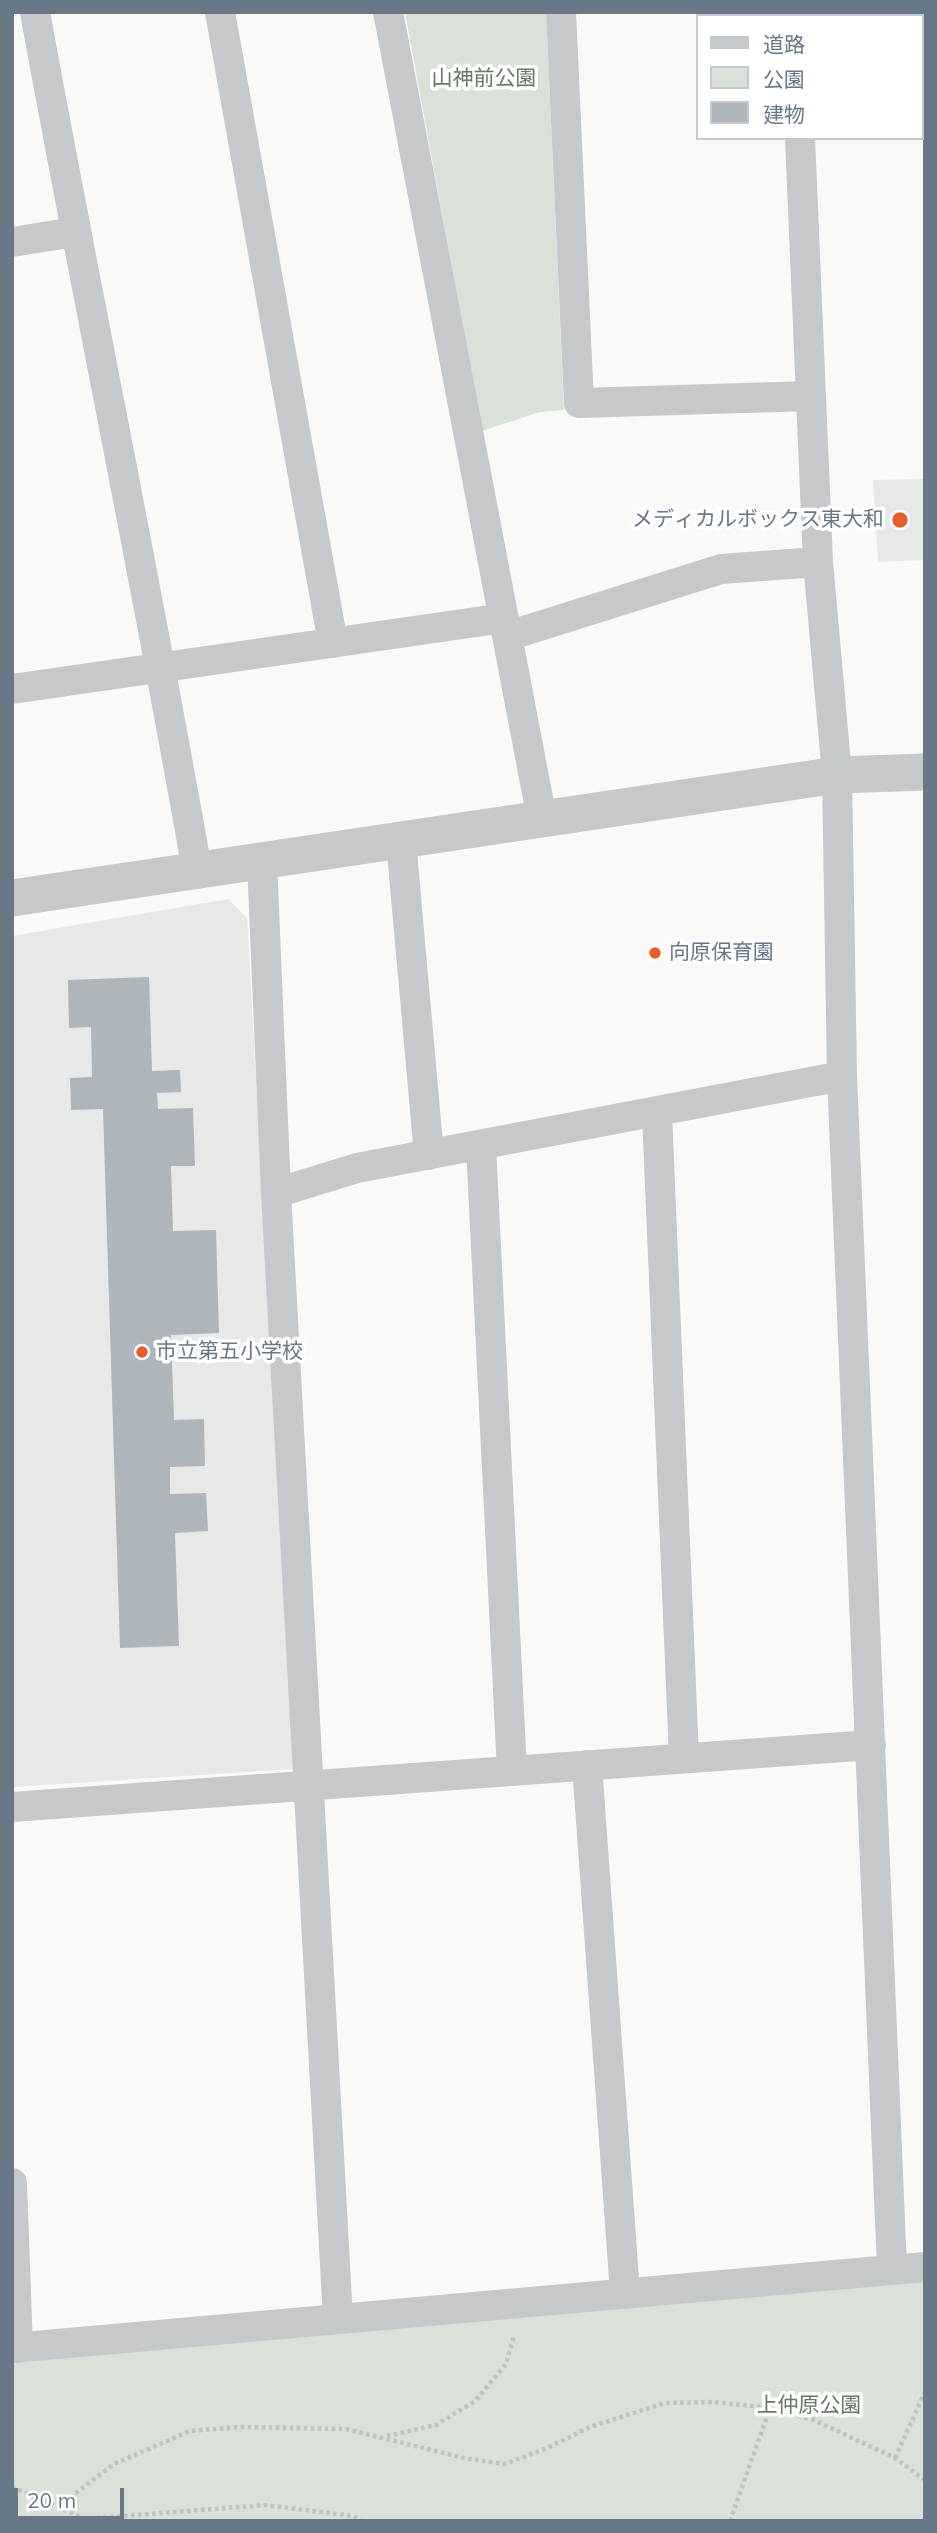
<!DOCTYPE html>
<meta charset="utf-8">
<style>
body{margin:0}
#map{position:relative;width:937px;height:2533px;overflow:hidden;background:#f9f9f7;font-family:Mulish,"Noto Sans JP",sans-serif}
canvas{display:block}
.frame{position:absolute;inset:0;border:14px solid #687887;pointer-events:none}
.legend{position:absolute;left:696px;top:14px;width:228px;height:126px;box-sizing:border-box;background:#fff;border:2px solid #c3c9cf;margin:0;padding:9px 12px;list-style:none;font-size:21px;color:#687887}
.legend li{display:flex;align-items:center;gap:14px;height:35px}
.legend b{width:35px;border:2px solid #c3c9cf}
.scale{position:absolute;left:14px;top:2488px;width:110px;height:32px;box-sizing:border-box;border:4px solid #687887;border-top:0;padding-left:9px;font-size:21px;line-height:24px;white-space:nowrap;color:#687887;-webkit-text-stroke:5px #fff;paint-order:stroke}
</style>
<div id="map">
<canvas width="937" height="2533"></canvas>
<div class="frame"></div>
<ul class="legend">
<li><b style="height:9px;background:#c5c9cc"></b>道路</li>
<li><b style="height:19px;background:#dae1d8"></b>公園</li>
<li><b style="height:19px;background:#aeb5bb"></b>建物</li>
</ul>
<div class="scale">20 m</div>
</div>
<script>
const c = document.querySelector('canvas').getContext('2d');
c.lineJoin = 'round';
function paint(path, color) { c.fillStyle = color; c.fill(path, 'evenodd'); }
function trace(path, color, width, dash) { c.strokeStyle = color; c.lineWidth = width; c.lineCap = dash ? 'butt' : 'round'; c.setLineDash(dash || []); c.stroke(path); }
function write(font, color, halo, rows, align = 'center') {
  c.font = font + ' Mulish,"Noto Sans JP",sans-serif'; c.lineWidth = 7; c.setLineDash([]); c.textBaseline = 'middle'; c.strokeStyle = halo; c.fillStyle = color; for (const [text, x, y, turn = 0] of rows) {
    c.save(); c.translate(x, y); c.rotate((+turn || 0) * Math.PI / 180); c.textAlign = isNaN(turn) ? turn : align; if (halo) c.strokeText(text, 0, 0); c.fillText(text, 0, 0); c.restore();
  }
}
const built = new Path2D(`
 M925 479V560L878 562 873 480Z
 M228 899 247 918 294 1769 12 1787V936Z`);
const green = new Path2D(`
 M405 12H546L564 410 540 412 482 431Z
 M925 2281V2521H12V2362Z`);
const building = new Path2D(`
 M149 977 152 1071 180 1070 181 1092 157 1093 158 1109 193 1108 195 1166H171L173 1231 216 1230 219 1333 171 1335 174 1420 204 1419 205 1466 170 1467V1494L206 1493 208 1531 175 1533 179 1646 120 1648 103 1109 71 1110 70 1078 92 1077 91 1027 69 1028 68 980Z`);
const path = new Path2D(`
 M387 2436 436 2425 475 2401 506 2364 514 2336
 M895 2458 925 2392
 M12 2487 85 2519 265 2505 353 2516 362 2521
 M59 2506 114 2464 190 2431 239 2427 346 2429 464 2458 505 2464 547 2448 590 2427 665 2403 714 2402 770 2408 814 2420 895 2458 925 2480
 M730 2521 770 2408`);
const minor = new Path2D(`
 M35 12C87 298 147 583 197 870
 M220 12 333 643
 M388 12 542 819
 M561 12 579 403 811 396
 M795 12V16
 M800 138 818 562 837 775 842 1076 892 2269
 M12 242 75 232
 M508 636 721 569 818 562
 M12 689 504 618
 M401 841 429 1155
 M262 861 276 1193 338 2319
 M657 1113 684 1758
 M481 1146 512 1771
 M276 1193 357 1168 842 1076
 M587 1765 625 2293
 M12 1807 871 1745
 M12 2183 18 2348
 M12 2348 925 2267`);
const tertiary = new Path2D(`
 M12 898 837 775 925 772`);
const markers = [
 [900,520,9,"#e3602d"],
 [655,953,7,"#e3602d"],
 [142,1352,7,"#e3602d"]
];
const parkNames = [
 ["山神前公園",484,79],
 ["上仲原公園",809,2406]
];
const poiNames = [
 ["メディカルボックス東大和",884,520,"right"],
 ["向原保育園",669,953],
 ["市立第五小学校",156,1352]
];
paint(built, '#e7e8e8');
paint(green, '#dae1d8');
paint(building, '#aeb5bb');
trace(path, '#bfc1c3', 4.5, [3.5, 3.5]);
trace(minor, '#c5c9cc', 30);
trace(tertiary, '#c5c9cc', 37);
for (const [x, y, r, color] of markers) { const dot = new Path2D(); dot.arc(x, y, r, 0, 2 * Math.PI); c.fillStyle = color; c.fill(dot); trace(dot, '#fff', 2.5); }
write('21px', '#667a63', '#fff', parkNames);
write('21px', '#687887', '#fff', poiNames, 'left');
</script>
